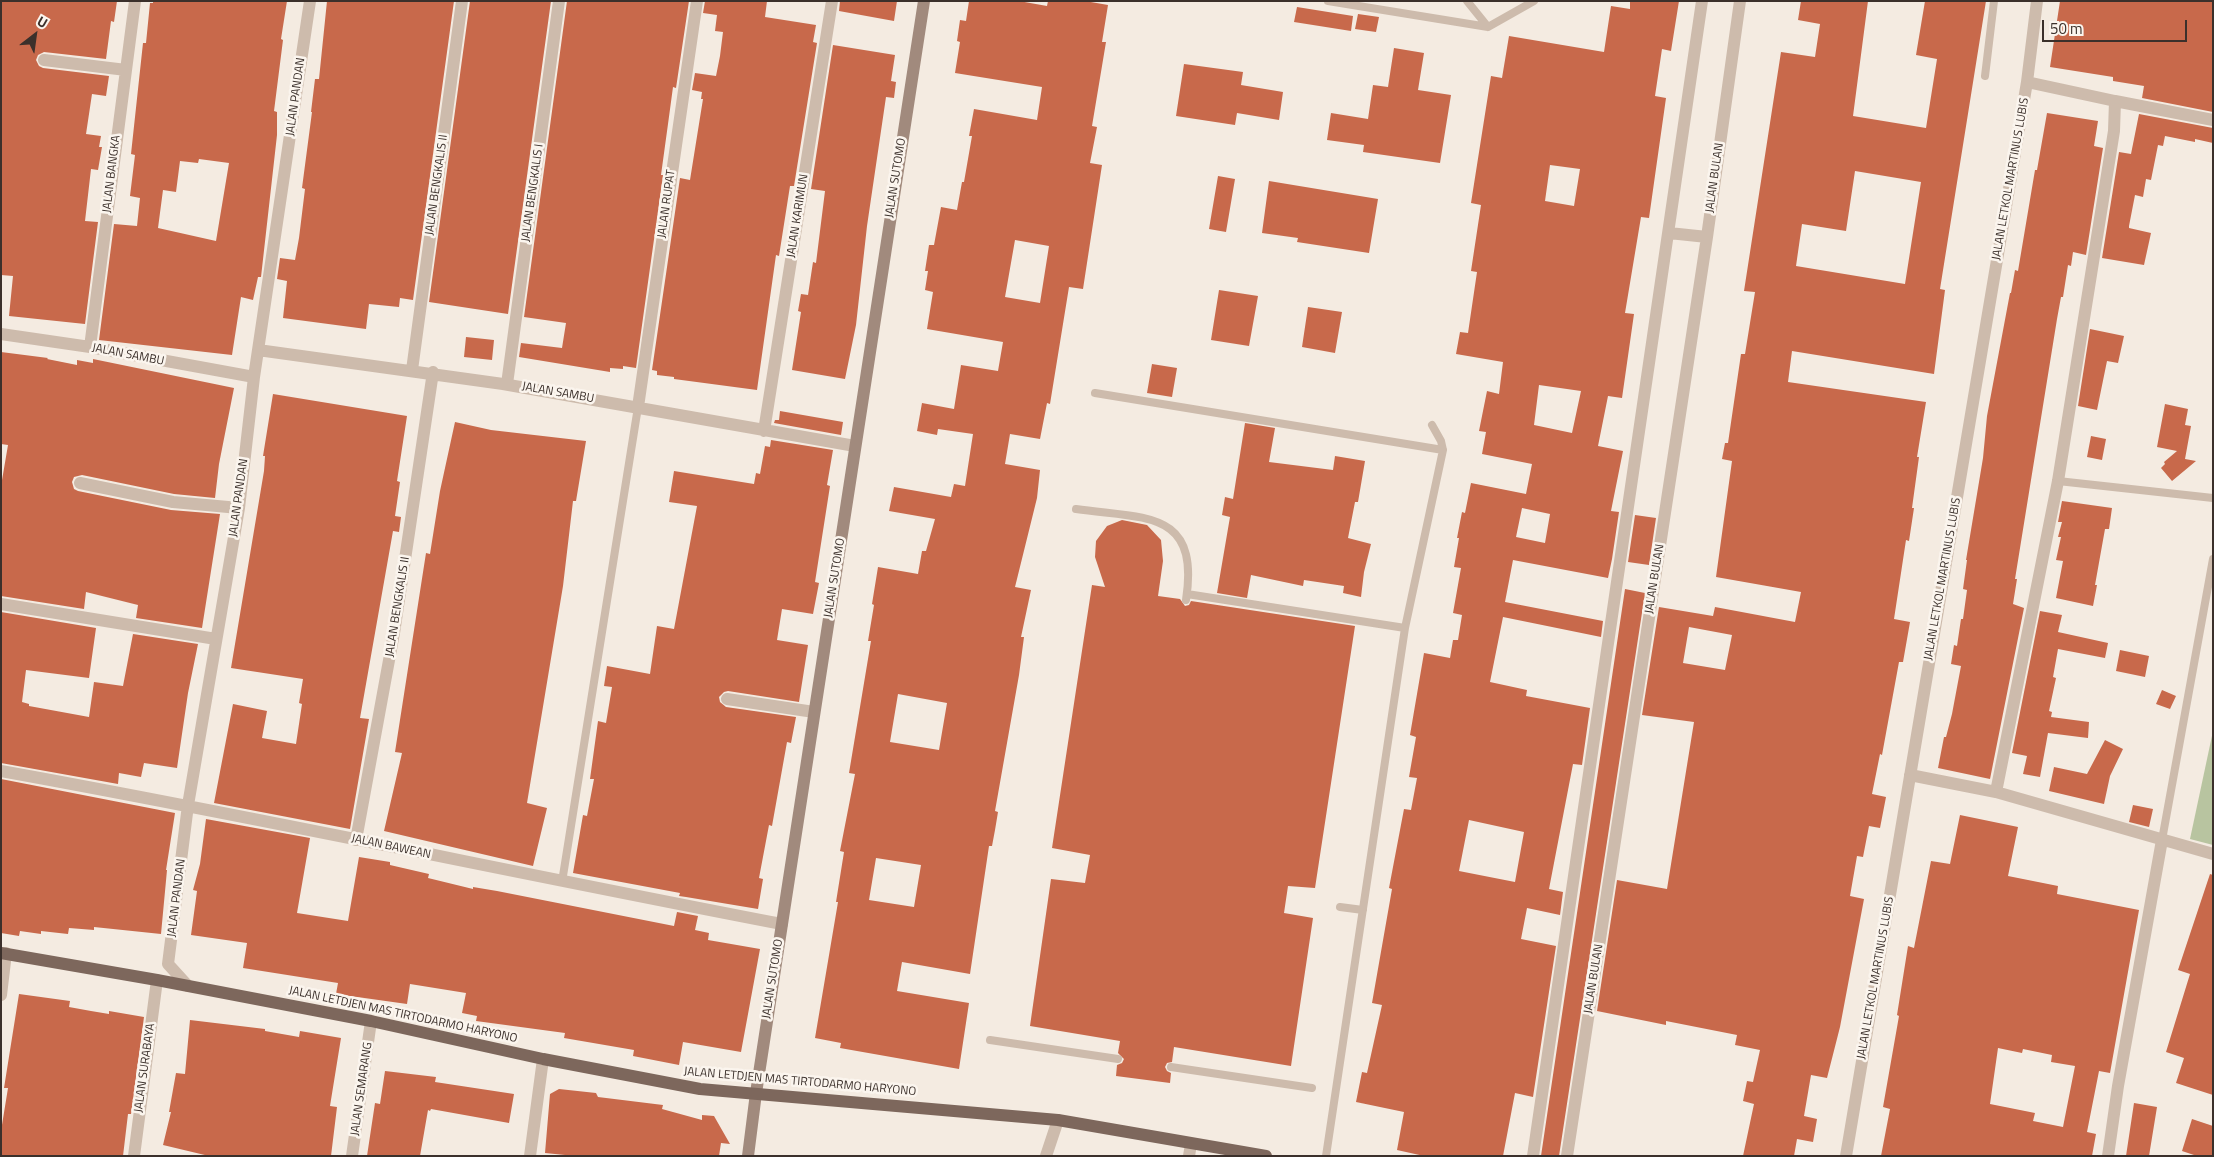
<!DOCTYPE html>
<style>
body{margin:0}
#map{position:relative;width:2214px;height:1157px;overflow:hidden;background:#f4ebe1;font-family:"Titillium Web",sans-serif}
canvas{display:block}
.frame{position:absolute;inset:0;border:2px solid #3b302b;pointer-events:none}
.north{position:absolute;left:10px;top:10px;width:50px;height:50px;-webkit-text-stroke:4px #fbf5ee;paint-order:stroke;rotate:30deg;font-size:14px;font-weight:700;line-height:20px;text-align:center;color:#3b302b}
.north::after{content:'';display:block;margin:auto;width:18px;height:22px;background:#3b302b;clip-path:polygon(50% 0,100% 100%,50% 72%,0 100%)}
.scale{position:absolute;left:2042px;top:20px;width:145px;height:22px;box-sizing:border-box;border:2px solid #3b302b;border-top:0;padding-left:6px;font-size:15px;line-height:18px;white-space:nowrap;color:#3b302b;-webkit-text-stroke:4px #fbf5ee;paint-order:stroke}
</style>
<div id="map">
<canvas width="2214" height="1157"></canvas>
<div class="frame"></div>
<div class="north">U</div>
<div class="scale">50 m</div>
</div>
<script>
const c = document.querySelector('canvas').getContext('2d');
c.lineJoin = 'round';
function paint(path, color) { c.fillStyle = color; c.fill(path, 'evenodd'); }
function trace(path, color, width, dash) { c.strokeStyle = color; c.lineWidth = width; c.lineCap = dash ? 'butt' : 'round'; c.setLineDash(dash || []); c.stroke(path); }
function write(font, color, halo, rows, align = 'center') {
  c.font = font + ' "Titillium Web",sans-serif'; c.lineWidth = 5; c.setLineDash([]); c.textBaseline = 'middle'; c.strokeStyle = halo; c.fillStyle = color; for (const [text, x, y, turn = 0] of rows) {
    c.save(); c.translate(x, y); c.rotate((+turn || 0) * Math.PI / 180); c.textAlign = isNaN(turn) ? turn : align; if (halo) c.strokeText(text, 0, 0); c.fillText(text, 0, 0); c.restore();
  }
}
const green = new Path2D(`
 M2213 731V845L2190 839Z`);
const building = new Path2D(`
 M1 1H117L114 22 111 21 106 59 44 52 38 55 36 60 39 66 43 68 109 76 106 96 92 94 86 134 101 136 99 147H102L98 170 91 169 85 221 98 222 85 324 9 316 13 276 1 275Z
 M153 1H287L281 39 283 40 274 111 277 112V135L261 277H258L253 300 241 297 232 355 99 340 114 224 137 226 140 198 130 196 135 155 131 154 143 43H146L150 3H153ZM199 159 229 163 216 241 158 228 163 190 176 192 180 161 198 163Z
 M327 1H454L413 300 400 298 399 307 369 304 366 329 283 318 287 281 277 279 280 258 295 260 299 238 305 189 302 188 312 112H311L315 79H319Z
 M470 1H551L508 314 429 302Z
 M567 1H689L676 88 673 87 668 124 661 175H663L636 368 623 366V369L610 368V372L519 357 521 343 562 348 566 323 524 317Z
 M705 1H767L765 17 816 25 813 42 817 43 794 186H790L779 256 776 255 757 390 674 379V377L657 375V371L652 370 680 178 690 180 703 99H701L702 92 692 90 695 73 716 76 720 56 723 32 715 31 717 15 703 13Z
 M840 1H897L894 21 839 11Z
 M969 1H1019L1047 6 1048 1H1085L1108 5 1102 42H1106L1092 126 1097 127 1090 163 1102 165 1083 289 1069 287 1050 404 1047 403 1040 439 1010 434 1005 464 1040 470 1037 498 1015 587 1031 590 1021 637H1024L1019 675 995 811 998 812 995 830 992 846H989L970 974 902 962 897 991 969 1003 959 1069 840 1048 841 1043 815 1038 838 902H836L844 852 840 851 855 774 849 773 871 641H868L874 605 872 604 878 567 918 574 922 551H926L935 519 889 511 894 487 951 497 954 484 965 486 973 434 938 429 937 435 917 431 922 403 954 409 961 365 998 371 1003 342 927 329 933 292 925 290 928 271H925L929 245H934L941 207 957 210 962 182H964L972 136H969L974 109 1037 120 1042 87 955 73 960 42 957 41 960 20 966 21ZM1015 240 1049 246 1040 303 1005 297ZM898 694 947 703 939 750 890 742ZM876 858 921 865 914 907 869 900Z
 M1630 1H1679L1671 51 1662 49 1655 96 1666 98 1649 218 1641 217 1625 313 1634 314 1622 398 1608 396 1598 446 1623 451 1611 511 1619 512 1612 559 1608 578 1513 560 1505 602 1603 621 1601 637 1503 617 1490 682 1527 690 1526 696 1590 708 1582 765 1573 764 1549 889 1563 892 1560 915 1527 908 1521 939 1556 946 1533 1097 1515 1093 1503 1156H1424L1397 1150 1404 1112 1356 1102 1362 1072 1367 1073 1382 1005 1372 1003 1392 889 1389 888 1404 809 1411 810 1417 778 1409 777 1416 737 1410 735 1424 653 1450 658 1453 640H1458L1462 615 1453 613 1461 568 1454 567 1459 538H1457L1462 512 1465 513 1471 483 1526 494 1532 464 1482 454 1486 432 1479 431 1487 391 1499 394 1503 362 1456 354 1460 332 1468 333 1477 272 1471 271 1481 205 1471 203 1491 76 1502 78 1509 36 1604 52 1611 6 1630 9ZM1550 165 1580 169 1574 206 1545 201ZM1539 385 1581 391 1572 433 1534 425ZM1522 508 1550 514 1545 543 1516 537ZM1469 820 1524 832 1515 882 1459 871Z
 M1801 1H1868L1853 116 1926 128 1937 59 1916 55 1925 1H1986L1940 289 1945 290 1934 374 1792 351 1788 382 1926 402 1917 457H1919L1912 508H1914L1909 541 1906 540 1894 619 1910 622 1903 662H1899L1882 755 1880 754 1872 794 1886 797 1880 828 1869 826 1863 857 1857 856 1850 896 1864 899 1840 1027 1827 1078 1811 1075 1804 1116 1817 1119 1813 1142 1797 1139 1794 1156H1743L1754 1104 1743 1101 1747 1081 1753 1082 1760 1050 1735 1045 1737 1035 1666 1021V1025L1597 1011 1617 880 1667 889 1694 722 1642 715 1659 607 1713 616 1715 607 1795 622 1801 592 1716 577 1732 461 1722 459 1725 443H1728L1741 354H1745L1755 292 1744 291 1781 52 1815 57 1820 24 1798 20ZM1855 171 1921 182 1905 284 1796 266 1802 224 1846 231ZM1689 627 1732 635 1725 670 1683 663Z
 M2060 1H2213V112L2142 98 2144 86 2113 81V77L2050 67Z
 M1297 7 1353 16 1351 31 1294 22Z
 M1358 14 1379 17 1376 32 1355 29Z
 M833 45 895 55 891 81 896 82 894 98 886 97 867 226 856 325 845 379 792 370 801 312 798 311 801 294 808 295 813 262 816 263 825 191 811 189Z
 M1394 48 1424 53 1418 90 1451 95 1440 163 1363 152 1364 145 1327 140 1331 113 1368 119 1373 85 1388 87Z
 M1184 64 1243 72 1241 85 1283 92 1279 120 1237 113 1235 125 1176 116Z
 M2047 113 2098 121 2094 146 2103 148 2086 255 2073 252 2071 266 2068 265 2063 297H2061L2057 319 2015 579H2017L2013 604 2024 608 1990 779 1938 768 1944 737H1946L1952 714 1961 666 1951 664 1954 645 1957 646 1961 619H1963L1967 590 1963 589 1967 560H1966L1983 458 1987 416 2010 293H2011L2015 270 2018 271 2035 170H2037Z
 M2139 114 2213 128V143L2195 139V142L2165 136 2163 146 2158 145 2151 180 2146 179 2143 197 2135 195 2129 226V228L2151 233 2144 265 2102 258 2119 152 2131 154Z
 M1218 176 1235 179 1226 232 1209 229Z
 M1269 181 1378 199 1369 253 1297 242 1298 238 1262 233Z
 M1219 290 1258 296 1249 346 1211 340Z
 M1308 307 1342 312 1335 353 1302 347Z
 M2090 329 2124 336 2118 363 2107 361 2097 410 2078 406Z
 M466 337 494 340 492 360 464 357Z
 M1 352 48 358 47 359 77 365V360L93 363V359L234 388 219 464 215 498 174 494 82 475 74 477 72 482 74 489 78 491 171 510 220 514 202 628 136 618 138 605 86 592 84 609 1 596V486L8 445 1 444Z
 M1152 364 1177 368 1172 397 1147 393Z
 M273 394 407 416 397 481 400 482 395 516 401 517 399 532 393 531 360 718 369 719 350 829 214 803 233 704 267 711 262 738 296 744 302 704 299 703 303 679 231 668 264 471 265 456H263Z
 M2165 404 2188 409 2185 425 2191 426 2185 459 2196 461 2172 481 2161 468 2165 464 2164 462 2177 451 2157 447Z
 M780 411 843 422 841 435 774 423 775 420H779Z
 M455 422 491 430 586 441 576 501H573L563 586 527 803 547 808 533 866 384 831 402 753 395 752 426 553 430 554 440 491Z
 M1245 423 1275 428 1269 462 1333 470 1335 456 1365 461 1358 502H1355L1348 538 1371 544 1364 572 1361 597 1343 593 1344 586 1304 580 1303 586 1251 575 1247 598 1217 593 1230 517 1222 515 1225 497 1233 499Z
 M2091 436 2106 439 2102 460 2087 457Z
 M771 440 833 450 827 485 830 486 815 582 819 583 813 614 782 609 777 640 808 645 799 702 728 691 724 692 719 697 720 702 726 707 796 717 791 743 787 742 772 826 769 825 759 878 763 879 758 909 686 897 679 896 680 893 573 873 583 815 587 816 594 779H590L598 721 606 723 612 687 604 686 607 666 650 674 657 626 674 629 697 506 669 502 674 471 754 484 756 473 760 474 765 446 770 447Z
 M2062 501 2112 508 2109 529H2105L2095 585H2097L2093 606 2056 598 2063 561 2056 560 2061 537H2058L2062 522H2058Z
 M1635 515 1656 518 1649 565 1628 562Z
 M1122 520 1147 525 1161 540 1163 561 1158 596 1180 599 1185 606 1189 605 1191 601 1355 626 1315 888 1288 886 1284 913 1313 918 1291 1066 1174 1047 1172 1062 1167 1063 1165 1067 1167 1071 1171 1073 1170 1083 1116 1076 1117 1065 1122 1063 1124 1059 1118 1053 1120 1041 1030 1026 1051 879 1085 883 1090 855 1052 848 1092 585 1105 587 1095 557 1096 541 1107 526Z
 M1625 589 1645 593 1559 1156H1541Z
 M2040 611 2062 615 2058 632 2108 643 2105 658 2058 649 2053 677 2056 678 2049 711 2052 712 2051 717 2089 722 2088 738 2048 733 2040 777 2023 774 2027 756 2012 753Z
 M1 612 96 628 89 678 26 670 22 702 29 704V706L89 717 94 682 123 686 133 634 198 644 188 693 177 768 144 763 141 777 119 773 118 784 1 763Z
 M2120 650 2149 656 2145 677 2116 671Z
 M2162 690 2176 696 2170 709 2156 704Z
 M2105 740 2123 749 2110 776 2104 804 2049 791 2054 767 2087 774Z
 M1 779 175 813 166 870H167L161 934 94 927V930L69 928 68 934 41 931V934L20 931 19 936 1 933Z
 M2133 805 2153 809 2149 827 2129 822Z
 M1960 815 2018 827 2008 876 2058 886 2057 894 2139 910 2110 1073 2099 1071 2087 1132 2096 1134 2092 1156H1881L1890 1109 1883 1107 1899 1016 1897 1015 1908 946 1914 948 1931 861 1950 864ZM1998 1048 2022 1053 2023 1049 2052 1055 2051 1062 2075 1066 2063 1127 2033 1121 2035 1113 1990 1104Z
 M206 819 310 838 297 913 348 921 359 857 390 862V865L429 874 428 878 473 889V887L497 891 674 926 677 912 698 916 695 930 709 933 708 940 760 949 741 1052 683 1042 679 1065 633 1056 634 1050 564 1038 565 1033 476 1021 477 1016 462 1013 466 993 410 984 407 1004 336 994 338 983 243 968 247 943 191 935 197 891 193 890 200 864Z
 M2210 874 2213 875V1095L2176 1083 2184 1058 2166 1052 2190 974 2178 970Z
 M19 994 70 1001 69 1007 91 1011 109 1014V1011L144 1017 131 1114H128L123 1156H1V1131L8 1088H4Z
 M190 1020 265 1029V1031L299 1037 300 1031 341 1038 330 1106 337 1107 331 1156H209L163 1145 171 1112H169L176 1073 185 1074Z
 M385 1071 436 1077 435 1082 514 1094 509 1123 431 1109 430 1111 428 1110 420 1156H367L375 1103 380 1104Z
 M559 1089 596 1093 598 1097 663 1105 662 1109 702 1120V1115L714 1116 730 1144 721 1143 719 1156H575L545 1153 550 1094Z
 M2134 1103 2157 1107 2149 1156H2126Z
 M2192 1119 2213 1126V1156H2197L2182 1151Z`);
const lane = new Path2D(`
 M1328 1 1488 27 1534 1
 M1467 1 1488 27
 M1985 76 1994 1
 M1095 393 1443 450
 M2058 481 2213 498
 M1076 509C1144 519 1200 509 1186 600
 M1187 594 1405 628
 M2162 840 2213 559
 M562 882 638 407
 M1340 907 1363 910
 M990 1040 1118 1059
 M1171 1067 1312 1088
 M1326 1156 1405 628 1443 450 1441 441 1432 425`);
const street = new Path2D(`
 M44 60 126 70
 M2027 82 2115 101 2114 131 2058 481 1996 792 2213 854
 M2115 101 2213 120
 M1669 233 1707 237
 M1 334 90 347 254 377
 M90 347 135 1
 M258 350 503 384 855 446
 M412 370 462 1
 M507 384 559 1
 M638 407 697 1
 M764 431 832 1
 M80 483 173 502 239 508
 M1 604 216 639
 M727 699 814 712
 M1 771C262 818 521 874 782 924
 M1910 775 1996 792
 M356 840 394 633 433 372
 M188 986 168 964 188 805 239 508 254 377 310 1
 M1 995 6 953
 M134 1156 157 980
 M352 1156 371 1021
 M530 1156 543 1059
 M1046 1156 1058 1120
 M1189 1156 1191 1144
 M1533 1156 1702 1
 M1567 1156 1707 237 1740 1
 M1846 1156 2027 82 2037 1
 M2108 1156 2118 1086 2162 840`);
const secondary = new Path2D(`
 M748 1156 756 1093 924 1`);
const primary = new Path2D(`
 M1 953 157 980 371 1021 543 1059 700 1089 1058 1120 1266 1156`);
const streetNames = [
 ["JALAN PANDAN",296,97,-82],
 ["JALAN BANGKA",112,174,-83],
 ["JALAN SUTOMO",896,178,-81],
 ["JALAN BULAN",1715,178,-82],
 ["JALAN LETKOL MARTINUS LUBIS",2011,179,-80],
 ["JALAN BENGKALIS II",437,185,-82],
 ["JALAN BENGKALIS I",533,193,-82],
 ["JALAN RUPAT",667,204,-82],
 ["JALAN KARIMUN",798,216,-81],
 ["JALAN SAMBU",128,355,11],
 ["JALAN SAMBU",558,393,10],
 ["JALAN PANDAN",239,498,-82],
 ["JALAN SUTOMO",835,578,-81],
 ["JALAN BULAN",1655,579,-81],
 ["JALAN LETKOL MARTINUS LUBIS",1943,579,-80],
 ["JALAN BENGKALIS II",398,607,-81],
 ["JALAN BAWEAN",391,847,12],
 ["JALAN PANDAN",177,898,-83],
 ["JALAN LETKOL MARTINUS LUBIS",1876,978,-80],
 ["JALAN SUTOMO",773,979,-81],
 ["JALAN BULAN",1594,979,-81],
 ["JALAN LETDJEN MAS TIRTODARMO HARYONO",403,1015,12],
 ["JALAN SURABAYA",145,1068,-82],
 ["JALAN LETDJEN MAS TIRTODARMO HARYONO",800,1082,5],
 ["JALAN SEMARANG",362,1089,-82]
];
paint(green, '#b8c4a0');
paint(building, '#c8694b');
trace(lane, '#cdbbac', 8);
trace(street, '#cdbbac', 12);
trace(secondary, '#a18a7d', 12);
trace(primary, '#7d675c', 12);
write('12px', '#3b302b', '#fbf5ee', streetNames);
</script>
